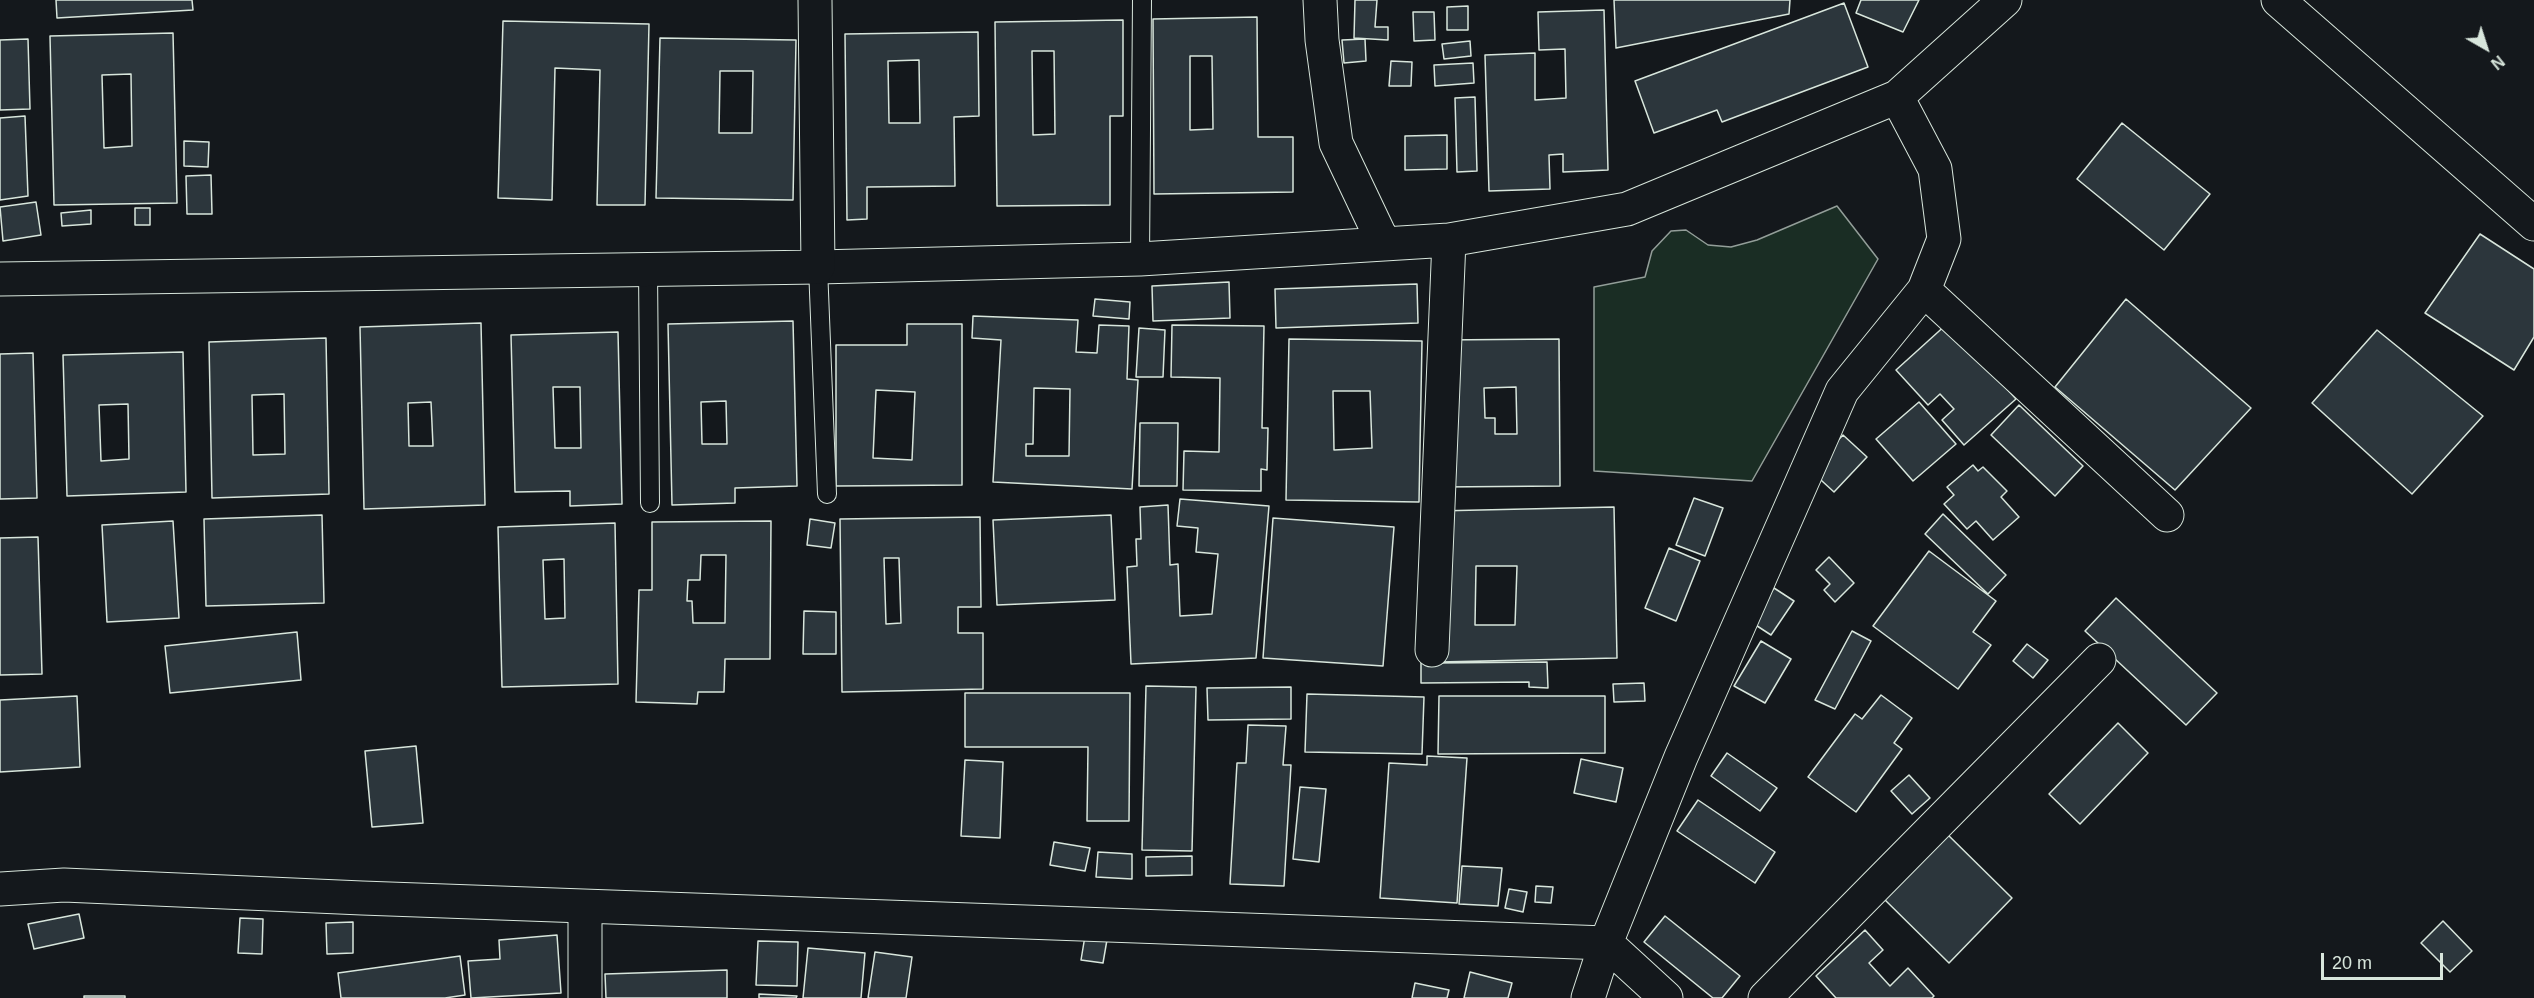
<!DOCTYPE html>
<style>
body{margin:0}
#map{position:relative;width:2534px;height:998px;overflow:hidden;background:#14181c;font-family:Arial,sans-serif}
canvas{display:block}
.north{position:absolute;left:2456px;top:18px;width:60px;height:60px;-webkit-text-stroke:4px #14181c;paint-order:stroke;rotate:141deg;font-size:16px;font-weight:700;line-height:24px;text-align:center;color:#d8e6dc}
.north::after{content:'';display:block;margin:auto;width:21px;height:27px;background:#d8e6dc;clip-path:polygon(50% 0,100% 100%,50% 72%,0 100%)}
.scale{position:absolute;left:2321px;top:953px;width:122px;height:27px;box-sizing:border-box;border:3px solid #d8e6dc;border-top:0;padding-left:8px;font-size:18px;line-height:21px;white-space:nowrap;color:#d8e6dc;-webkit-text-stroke:4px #14181c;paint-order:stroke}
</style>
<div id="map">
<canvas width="2534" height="998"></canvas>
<div class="north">N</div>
<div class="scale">20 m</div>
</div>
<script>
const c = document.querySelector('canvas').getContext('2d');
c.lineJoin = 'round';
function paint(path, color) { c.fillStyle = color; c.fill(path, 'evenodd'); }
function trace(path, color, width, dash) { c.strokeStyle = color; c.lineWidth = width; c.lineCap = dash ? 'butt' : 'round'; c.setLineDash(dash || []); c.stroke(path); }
const green = new Path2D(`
 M1837 206 1878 259 1752 481 1594 471V287L1645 277 1652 251 1671 231 1686 230 1708 245 1731 247 1757 240Z`);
const building = new Path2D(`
 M56 0H192L193 10 57 18Z
 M1355 0H1377L1375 27H1388V40L1354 38Z
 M1614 0H1790L1789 14 1616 48Z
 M1861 0H1919L1903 32 1856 13Z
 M1844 3 1868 67 1722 122 1717 110 1654 133 1635 81Z
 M1468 6V30H1447V7Z
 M1604 10 1608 170 1563 172V154L1549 155 1550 189 1489 191 1485 55 1535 53V100L1566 98 1565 49 1539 50 1538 12Z
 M1413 12H1434L1435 40 1414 41Z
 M1257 17 1258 137H1293V192L1154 194 1153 19ZM1190 56H1212L1213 129 1190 130Z
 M1123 20V116H1110V205L997 206 995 22ZM1032 51H1054L1055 134 1033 135Z
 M503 21 649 24 645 205H597L600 70 555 68 552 200 498 198Z
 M978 32 979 116 954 117 955 186 867 187V219L847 220 845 34ZM919 60 920 123H889L888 61Z
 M173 33 177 203 54 205 50 36ZM131 74 132 146 104 148 102 75Z
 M660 38 796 40 793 200 656 198ZM720 71H753L752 133H719Z
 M28 39 30 109 0 110V40Z
 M1365 39 1366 61 1344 63 1342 40Z
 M1470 41 1471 56 1444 59 1442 44Z
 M1391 61 1412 62 1411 86H1389Z
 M1473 63 1474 83 1435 86 1434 65Z
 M1475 97 1477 171 1457 172 1455 98Z
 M25 116 28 196 0 200V118Z
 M2122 123 2210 194 2164 250 2077 179Z
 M1447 135V169L1405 170V136Z
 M184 141 209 142 208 167 184 166Z
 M211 175 212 214H187L186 176Z
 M36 202 41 235 3 241 0 207Z
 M135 208H150V225H135Z
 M91 210V224L62 226 61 213Z
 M2480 234 2534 269V337L2514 370 2425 313Z
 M1229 282 1230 318 1153 321 1152 286Z
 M1417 284 1418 323 1276 328 1275 289Z
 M1095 299 1130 302 1129 319 1093 316Z
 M2126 299 2251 408 2175 490 2055 387Z
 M973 316 1078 320 1076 352 1097 353 1099 325 1129 326 1127 379 1138 380 1132 489 993 482 1001 340 972 338ZM1034 388 1070 389 1069 456H1026V444H1033Z
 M793 321 797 486 735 488V503L672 505 668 324ZM726 401 727 444H702L701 402Z
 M481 323 485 505 364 509 360 327ZM431 402 433 446H409L408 403Z
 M1948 323 2016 399 1964 445 1942 420 1954 409 1940 394 1928 405 1896 370Z
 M907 324H962V485L836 486V345H907ZM876 390 915 392 912 460 873 458Z
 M1172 325 1264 326 1262 428H1268L1267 470 1261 469V491L1183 490 1184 451 1219 452 1220 378 1171 377Z
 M1139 328 1165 330 1163 377H1136Z
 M2377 330 2483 416 2412 494 2312 403Z
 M618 332 622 504 570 506V491L515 492 511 335ZM553 387H580L581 448H555Z
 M326 338 329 494 212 498 209 342ZM284 394 285 454 253 455 252 395Z
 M1289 339 1422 341 1419 502 1286 500ZM1333 391H1370L1372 448 1334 450Z
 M1559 339 1560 486 1440 487 1439 340ZM1516 387 1517 434H1495V418H1485L1484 388Z
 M183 352 186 492 67 496 63 355ZM128 404 129 459 101 461 99 405Z
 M33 353 37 498 0 499V354Z
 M1919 402 1956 444 1913 481 1876 439Z
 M2019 405 2083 466 2055 496 1991 435Z
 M1140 423H1178L1177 486H1139Z
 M1843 435 1867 457 1834 492 1810 470Z
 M1973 465 1978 471 1983 467 2007 491 2001 497 2019 517 1993 540 1976 521 1967 529 1944 504 1954 495 1947 487Z
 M1694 498 1723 508 1705 556 1676 545Z
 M1180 499 1269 506 1256 658 1131 664 1127 567 1137 566 1136 539H1141L1140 507 1168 505 1170 565 1178 564 1180 616 1212 614 1218 554 1196 552 1198 528 1177 526Z
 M1614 507 1617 658 1439 662 1436 511ZM1476 566H1517L1515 625H1475Z
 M1943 514 2006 575 1988 594 1925 534Z
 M322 515 324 603 206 606 204 519Z
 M1111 515 1115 600 997 605 993 520Z
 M980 517 981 607H958V633H983V689L842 692 840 519ZM884 558H899L901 623 886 624Z
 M1273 518 1394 527 1383 666 1263 658Z
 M810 519 835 523 831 548 807 545Z
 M173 521 179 618 107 622 102 525Z
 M771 521 770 659H725L724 692H698L697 704 636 702 639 590H652V522ZM701 555H726L725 623H693L692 601H687L688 580H700Z
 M615 523 618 684 502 687 498 527ZM564 559 565 618 545 619 543 560Z
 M38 537 42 674 0 675V538Z
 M1669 548 1700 561 1676 621 1645 608Z
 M1929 551 1996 601 1973 632 1991 645 1958 689 1873 626Z
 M1829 557 1854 583 1835 602 1824 590 1830 584 1816 570Z
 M1774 588 1794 601 1771 635 1751 622Z
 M2116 598 2217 693 2186 725 2085 631Z
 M804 611 836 612V654H803Z
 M1852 631 1871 641 1835 709 1815 700Z
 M297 632 301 680 170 693 165 646Z
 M1761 641 1791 659 1765 703 1734 686Z
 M2027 644 2048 660 2033 678 2013 661Z
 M1421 657 1435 663 1547 662 1548 688 1529 687V682L1421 683Z
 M1644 683 1645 701 1614 702 1613 684Z
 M1146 686 1196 687 1192 851 1142 850Z
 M1291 687V719L1208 720 1207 688Z
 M965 693H1130L1129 821H1087L1088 747H965Z
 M1307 694 1424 697 1422 754 1305 752Z
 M1881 695 1912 718 1894 743 1902 749 1856 812 1808 777 1855 714 1862 719Z
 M77 696 80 767 0 772V700Z
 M1439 696H1605V753L1438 754Z
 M2118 723 2148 753 2080 824 2049 794Z
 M1248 725 1286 726 1283 765H1291L1284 886 1230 884 1237 763H1246Z
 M416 746 423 823 372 827 365 751Z
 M1727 753 1777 788 1760 811 1711 776Z
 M1427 756 1467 758 1457 903 1380 898 1389 763 1427 765Z
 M1581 759 1623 768 1616 802 1574 793Z
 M965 760 1003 762 1000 838 961 836Z
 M1909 775 1930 798 1912 814 1891 791Z
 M1300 787 1326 789 1319 862 1293 859Z
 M1698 800 1775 852 1755 883 1677 831Z
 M1944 831 2012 898 1949 963 1881 896Z
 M1054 842 1090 848 1085 871 1050 865Z
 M1098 852 1132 854V879L1096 877Z
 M1192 856V875L1146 876V857Z
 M1462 866 1502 868 1498 906 1459 904Z
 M1536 886 1553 887 1551 903 1535 902Z
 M1509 889 1527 892 1523 912 1505 908Z
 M79 914 84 938 34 949 28 924Z
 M1665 916 1740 976 1722 998H1713L1644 942Z
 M240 918 263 919 262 954 238 953Z
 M2443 921 2472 951 2450 972 2421 943Z
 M353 922V953L327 954 326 923Z
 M1086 930 1108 934 1103 963 1081 960Z
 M1865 930 1883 950 1869 963 1890 986 1908 968 1934 996 1932 998H1836L1816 976Z
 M557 935 561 993 471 998 468 961 500 959 499 940Z
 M758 941 798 942 797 986 756 985Z
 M808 948 865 953 861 998H803Z
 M875 952 912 957 906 998H868Z
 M460 956 465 995 445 998H341L338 973Z
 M727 970V998H606L605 974Z
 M1470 972 1512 983 1508 998H1464Z
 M1415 983 1449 990 1447 998H1412Z
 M759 994 797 996 796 998H759Z
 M84 996H125V998H84Z`);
const lane = new Path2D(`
 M1140 259 1142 0
 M818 267 827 494
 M648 269 650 503`);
const street = new Path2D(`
 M1320 0 1322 40 1336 143 1384 244
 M2278 0 2534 224
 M818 267 1140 259 1449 240 1627 209 1897 97 2005 0
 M1924 290 2167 515
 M1432 650 1449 240
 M0 889 64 885 362 898 1606 943 1666 998
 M585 907V998
 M1588 998 1606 943 1681 757 1842 391 1924 290 1944 239 1935 169 1897 97
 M1765 998 2099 660`);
const secondary = new Path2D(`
 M0 279 818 267 815 0`);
paint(green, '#1a2d24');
trace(green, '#939e99', 1.5);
paint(building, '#2c363c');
trace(building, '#d8e6dc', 1.5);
trace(lane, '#d8e6dc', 20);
trace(street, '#d8e6dc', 35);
trace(secondary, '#d8e6dc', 35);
trace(lane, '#14181c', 18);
trace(street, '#14181c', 33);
trace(secondary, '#14181c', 33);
</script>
